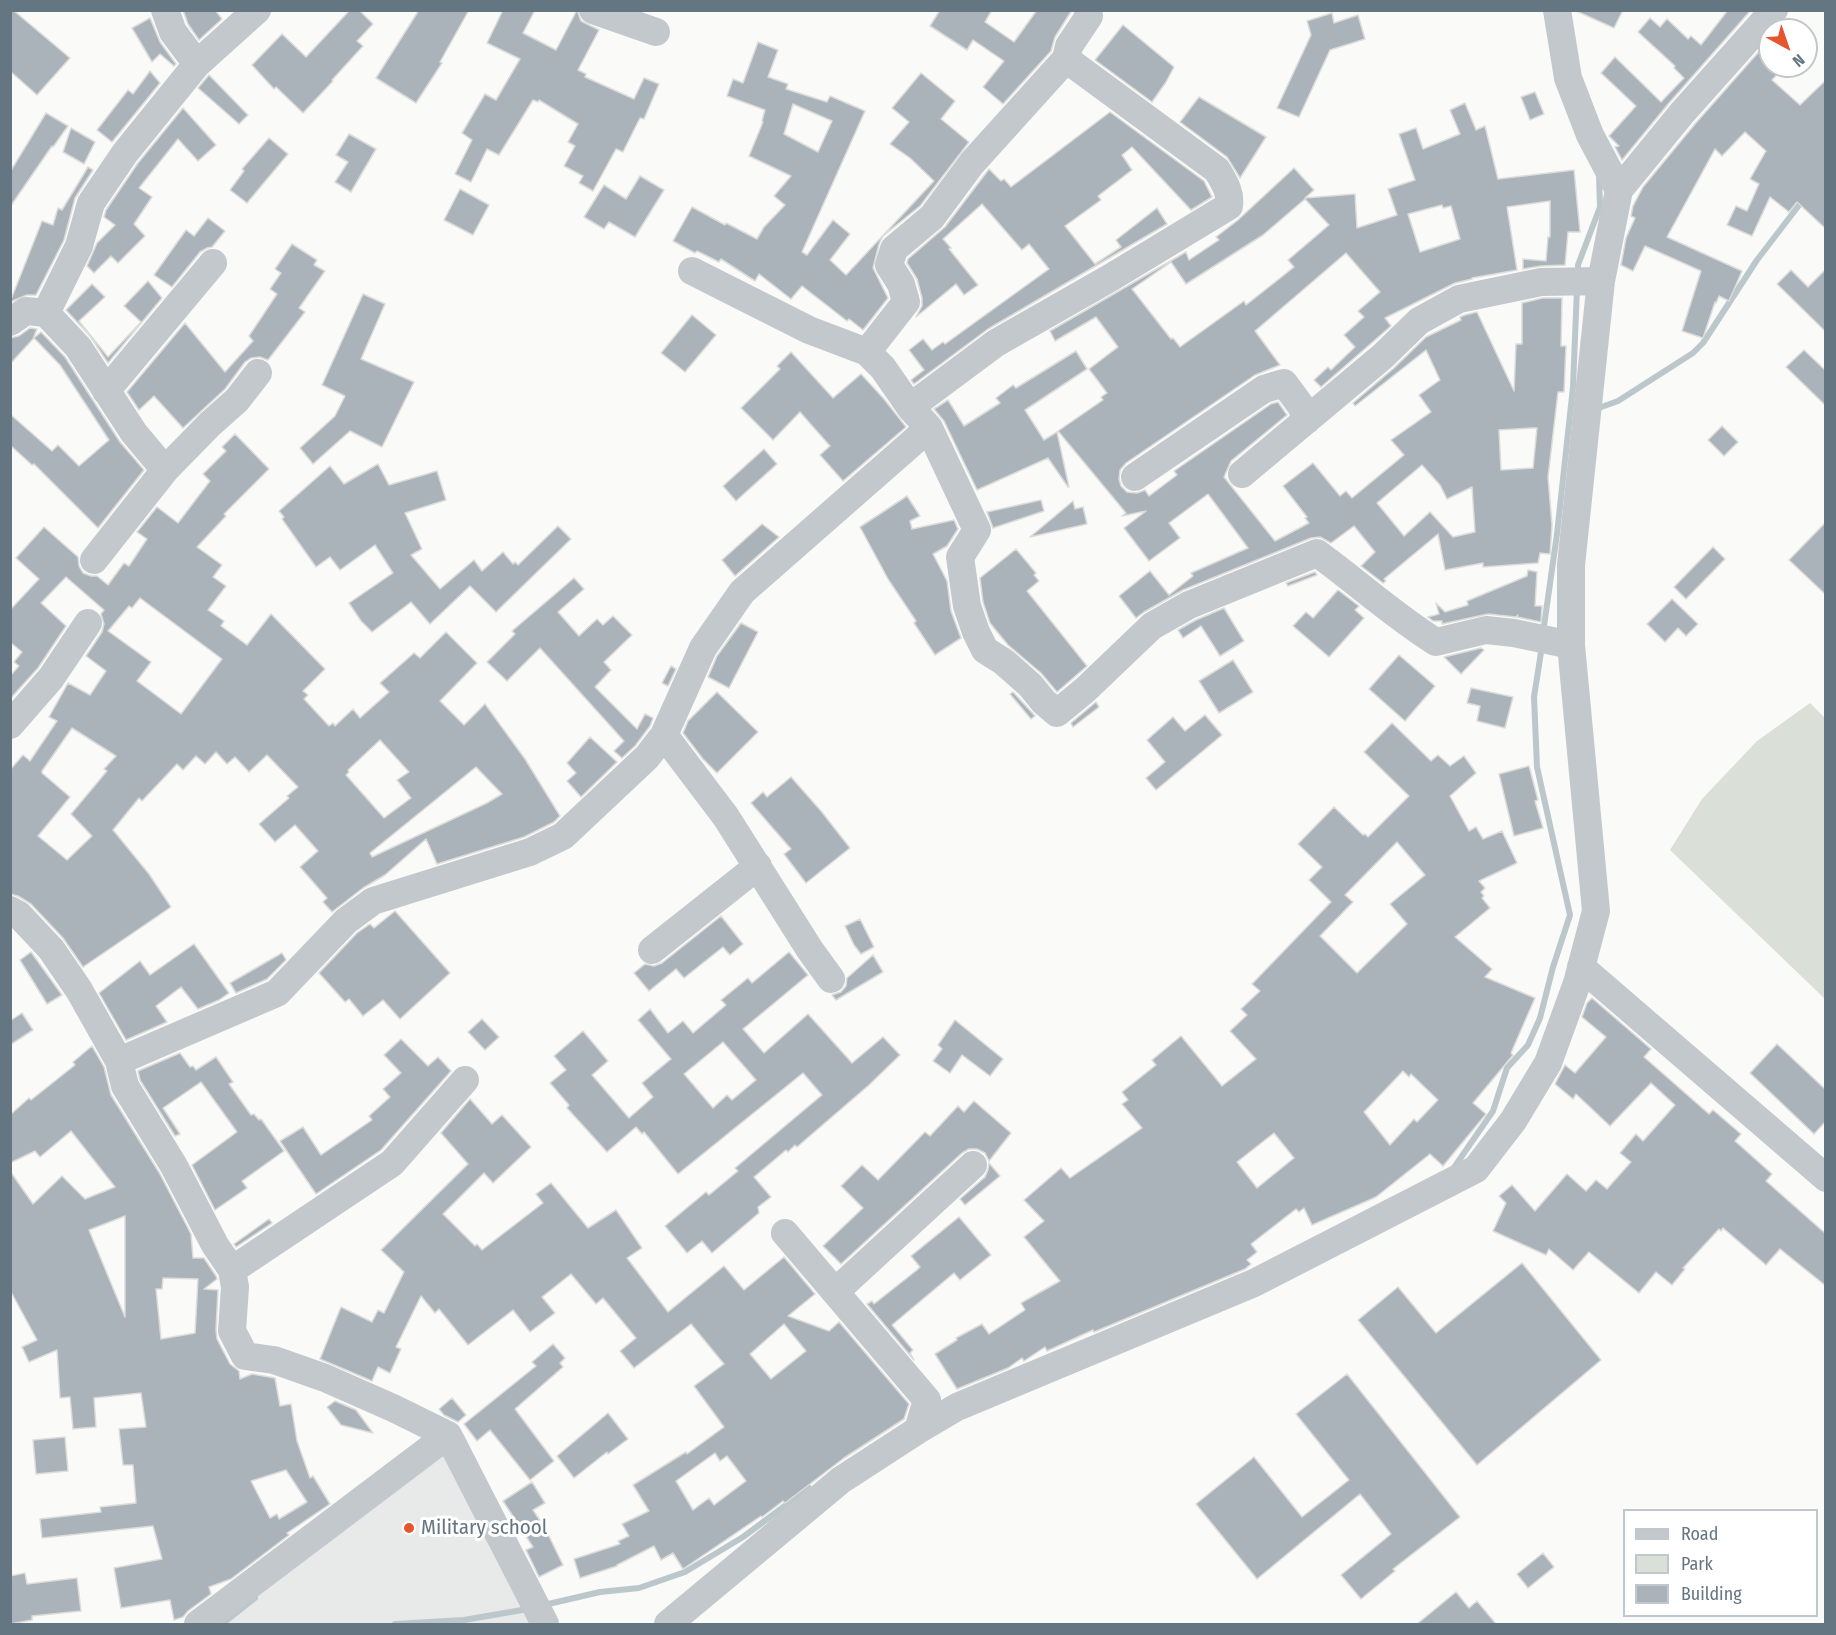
<!DOCTYPE html>
<style>
body{margin:0}
#map{position:relative;width:1836px;height:1635px;overflow:hidden;background:#fafaf8;font-family:"Fira Sans Condensed",sans-serif}
canvas{display:block}
.frame{position:absolute;inset:0;border:12px solid #657683;pointer-events:none}
.legend{position:absolute;left:1623px;top:1509px;width:195px;height:108px;box-sizing:border-box;background:#fff;border:2px solid #c1c8cd;margin:0;padding:8px 10px;list-style:none;font-size:18px;color:#657683}
.legend li{display:flex;align-items:center;gap:12px;height:30px}
.legend b{width:30px;border:2px solid #c1c8cd}
.north{position:absolute;left:1758px;top:18px;width:60px;height:60px;box-sizing:border-box;background:#fff;border:2px solid #c1c8cd;border-radius:50%;rotate:140deg;font-size:16px;font-weight:700;line-height:24px;text-align:center;color:#657683}
.north::after{content:'';display:block;margin:auto;width:21px;height:27px;background:#e4572e;clip-path:polygon(50% 0,100% 100%,50% 72%,0 100%)}
</style>
<div id="map">
<canvas width="1836" height="1635"></canvas>
<div class="frame"></div>
<ul class="legend">
<li><b style="height:8px;background:#c3c8cc"></b>Road</li>
<li><b style="height:16px;background:#dadfd7"></b>Park</li>
<li><b style="height:16px;background:#aab3b9"></b>Building</li>
</ul>
<div class="north">N</div>
</div>
<script>
const c = document.querySelector('canvas').getContext('2d');
c.lineJoin = 'round';
function paint(path, color) { c.fillStyle = color; c.fill(path, 'evenodd'); }
function trace(path, color, width, dash) { c.strokeStyle = color; c.lineWidth = width; c.lineCap = dash ? 'butt' : 'round'; c.setLineDash(dash || []); c.stroke(path); }
function write(font, color, halo, rows, align = 'center') {
  c.font = font + ' "Fira Sans Condensed",sans-serif'; c.lineWidth = 6; c.setLineDash([]); c.textBaseline = 'middle'; c.strokeStyle = halo; c.fillStyle = color; for (const [text, x, y, turn = 0] of rows) {
    c.save(); c.translate(x, y); c.rotate((+turn || 0) * Math.PI / 180); c.textAlign = isNaN(turn) ? turn : align; if (halo) c.strokeText(text, 0, 0); c.fillText(text, 0, 0); c.restore();
  }
}
const built = new Path2D(`
 M442 1446 532 1624H211Z`);
const green = new Path2D(`
 M1810 703 1825 718V999L1670 850 1702 799 1757 741Z`);
const stream = new Path2D(`
 M1578 275V265L1600 207 1599 175
 M1596 409 1618 401 1693 353 1703 343 1757 260 1803 200
 M1543 633 1557 534 1573 387 1577 288
 M1453 1169 1493 1111 1507 1068 1528 1045 1540 1018 1553 967 1570 915 1537 767 1534 697 1542 646
 M544 1605 600 1592 639 1588 685 1572 743 1537 809 1488
 M222 1624 255 1598
 M395 1624 464 1620 528 1609`);
const building = new Path2D(`
 M10 10H13L70 58 37 95 10 71Z
 M183 10H215L222 19 199 40 188 24Z
 M350 10H359L373 24 357 41 363 46 332 80 333 81 303 113 276 87 274 89 252 65 282 34 306 57Z
 M419 10H469L440 62 442 63 416 103 376 78Z
 M503 10H535L523 33 556 50 577 10 581 21 599 30 578 70 586 74 585 77 634 99 644 78 659 84 644 119 640 118 623 152 616 149 593 191 579 183 583 176 564 166 575 146 568 142 578 124 539 100 538 102 533 100 499 155 487 149 471 182 455 174 472 140 462 133 485 94 496 100 520 59 487 43Z
 M940 10H992L985 22 1014 42 1037 10H1072L1055 37 1051 51 1003 104 983 87 1004 61 973 40 967 50 930 26Z
 M1574 10H1623L1614 28Z
 M1728 10H1751L1669 103 1622 160 1615 147 1619 146 1609 136 1636 106 1601 73 1615 57 1661 102 1684 78 1674 68 1675 66 1638 32 1650 18 1660 27 1667 19 1688 39 1691 36 1701 45Z
 M1332 13 1334 23 1358 15 1365 39 1330 50 1299 117 1277 108 1311 35 1307 21Z
 M150 18 160 42 176 64 174 66 160 54 152 62 132 28Z
 M1123 25 1174 67 1166 82 1152 102 1095 60Z
 M758 42 778 50 768 77 788 84 786 89 827 102 830 96 865 111 802 252 807 255 833 220 850 234 830 260 846 275 934 181 910 158 890 144 909 122 892 108 921 73 955 101 941 119 969 142 920 206 883 236 879 244 873 268 888 298 863 330 849 319 847 321 802 286 791 299 759 274 755 281 721 259 719 262 697 251 695 253 673 241 692 207 725 225 726 223 757 239 764 227 785 205 774 196 791 176 749 156 763 122 762 121 765 110 727 96 733 79 743 83ZM793 104 832 121 818 152 784 134Z
 M1764 46 1770 51V66H1785L1772 80 1800 105 1826 80V229L1797 202 1789 212 1770 197 1752 236 1727 225 1736 206 1747 211 1759 184 1750 179 1766 151 1745 132 1722 156 1715 149 1667 237 1742 271 1729 301 1719 296 1716 303 1715 302 1703 338 1682 331 1701 271 1645 246 1633 271 1621 265 1626 238 1635 218 1631 216 1633 206 1643 187 1695 124Z
 M150 71 160 83 112 142 97 130 128 90 133 94Z
 M209 75 248 115 239 124 198 88Z
 M1535 92 1544 114 1530 120 1521 97Z
 M1199 97 1266 137 1240 178 1227 157 1180 122Z
 M1465 103 1476 130 1485 126 1498 179 1574 170 1580 232H1568L1565 265 1541 266 1523 269V259L1546 261 1548 237H1550V201L1507 207 1517 270 1472 278V279L1455 283 1385 318 1391 326 1321 387 1314 380 1328 367 1331 370 1355 347 1344 335 1364 317 1358 311 1380 292 1346 253 1255 331 1280 365 1255 375 1126 463 1120 470 1119 479 1121 486 1127 492 1137 493 1145 490 1149 496 1177 475 1174 471 1271 404 1278 402 1287 415 1231 461 1224 477 1275 541 1309 523 1305 518 1307 517 1283 486 1313 463 1340 496 1346 491 1352 498 1404 455 1391 440 1431 412 1419 395 1440 380 1426 350 1355 406 1353 403 1394 368 1426 337 1461 320 1460 317 1465 315 1477 312 1514 391 1516 344H1522V303L1543 298H1562L1561 346H1566L1564 392H1558L1548 477 1552 525 1550 554 1540 553 1538 563 1483 567V563L1445 570 1438 534 1384 579 1386 581 1383 583 1361 566 1375 552 1354 526 1331 543 1320 537 1311 538 1183 590 1144 612 1136 618 1119 596 1150 571 1169 595 1193 576 1191 573 1248 548 1208 494 1169 523 1180 538 1149 561 1124 528 1146 511 1122 516 1126 513 1058 431 1103 400 1101 397 1107 393 1089 369 1118 347 1096 317 1055 341 1050 331 1186 252 1189 260 1219 240 1216 237 1238 220 1294 168 1314 190 1305 198 1355 194 1357 228 1397 215 1388 189 1415 180 1399 134 1416 128 1423 149 1460 134 1450 110ZM1305 199 1329 225 1288 260 1294 267 1279 279 1246 305 1244 301 1180 347 1173 338 1171 339 1132 289 1171 262 1186 284 1263 235ZM1442 205 1443 208 1451 206 1460 239 1420 252 1408 214ZM1532 428H1537L1533 468 1501 470 1499 430ZM1422 465 1440 485 1447 499 1472 487 1475 532 1453 537 1430 512 1404 536 1377 503Z
 M183 108 216 145 198 161 178 139 139 188 152 197 134 224 145 236 118 263 111 256 94 273 87 266 97 243 115 225 104 217 106 210 138 163Z
 M1110 112 1204 181 1212 197 1191 210 1132 147 1122 155 1132 170 1098 196 1101 200 1065 226 1095 264 1121 247 1116 240 1157 208 1167 224 988 329 914 384 911 380 924 370 909 350 923 339 932 350 943 342 945 344 1049 269 1029 244 1022 250 982 204 943 239 951 248 949 249 978 285 964 295 956 284 916 317 922 306V298L917 279 907 263 908 259 945 227 989 169 1001 181 1004 179 1011 187Z
 M46 113 68 126 53 147 52 146 10 207V172Z
 M71 128 95 142 84 164 63 152Z
 M349 134 376 149 351 192 335 182 348 162 336 155Z
 M269 138 288 154 247 203 230 190 244 171 242 169Z
 M88 167 93 170 75 198 64 240 36 295H27L10 302 42 221 53 225 58 208 62 210Z
 M640 176 664 190 635 237 609 222 604 229 584 217 604 185 626 199Z
 M460 189 489 205 473 235 444 220Z
 M208 218 225 231 212 247 207 248 200 252 172 287 154 275 186 230 194 236Z
 M292 244 317 260 314 265 325 271 299 308 305 312 268 360 260 357 251 358 245 362 225 389 183 428 154 396 139 410 127 392 185 323 225 372 253 341 249 336 277 294 270 289 281 273 275 269Z
 M1826 269V332L1777 284 1791 270 1808 287Z
 M148 281 162 298 108 363 90 336 66 310 92 284 105 297 79 321 108 357 141 322 124 306Z
 M363 294 385 304 361 359 414 382 382 447 350 431 313 464 300 448 335 416 345 396 322 385Z
 M692 315 716 335 685 372 661 353Z
 M30 328 37 329 33 339 10 364V338L19 336Z
 M41 332 65 357 120 442 144 470 98 528 34 464 32 465 10 445V414L52 451 58 445 79 466 109 440 60 365 34 338Z
 M1804 350 1826 371V406L1786 367Z
 M1076 351 1087 369 1025 410 1044 440 1057 432 1069 487H1068L1048 458 977 490 944 421 934 409 948 400 964 426 1000 403 996 398 1013 385 1016 388Z
 M791 352 833 398 861 374 884 399 906 427 843 481 820 455 830 446 800 412 773 440 741 408 780 369 777 366Z
 M1722 426 1738 442 1724 456 1708 440Z
 M235 434 269 469 224 514 226 516 197 547 222 565 213 577 226 586 208 610 224 621 221 626 247 645 271 614 325 669 303 691 308 695 304 699 329 726 333 723 335 726 353 709 360 718 389 692 380 683 414 653 420 658 446 632 477 663 440 701 464 725 485 704 525 759 560 816 554 822 524 837 437 864 426 839 385 875 363 888 332 912 323 902 327 898 300 867 318 851 295 825 275 842 259 824 289 798 287 796 298 787 267 755 249 772 235 757 227 764 216 752 205 764 196 756 183 770 177 764 142 801 139 798 113 830 149 874 171 907 83 967 63 938 31 904 18 896 10 894V770L23 755 30 761 57 721 49 717 68 683 90 695 106 671 86 656 102 632 104 624 101 614 104 610 66 577 41 603 66 626 38 668 10 699V676L19 666 14 662 22 652 10 642V610L39 579 16 558 44 527 78 557 79 566 83 573 91 576H97L108 585 124 563 129 566 147 539 137 532 157 507 178 523 210 481 203 474 226 451 222 447ZM140 598 222 659 181 714 137 681 151 662 108 631 129 606 132 608ZM72 728 116 756 104 769 107 771 71 814 92 836 67 860 38 836 70 797 42 773V771ZM380 740 409 772 397 780 411 798 384 818 346 775 349 772 348 770ZM476 767 502 794 487 803 372 857 370 853Z
 M764 449 777 464 736 501 723 486Z
 M378 464 389 485 437 471 446 500 405 513 422 549 411 555 440 589 474 560 482 571 503 552 513 564 515 562 518 565 558 526 571 539 496 612 470 586 430 624 411 602 372 632 361 621 349 603 393 573 375 545 340 570 330 557 316 567 282 519 284 517 279 511 330 466 344 484Z
 M907 496 920 516 910 521 912 529 954 520 958 529 947 546 933 554 947 581 951 611 961 638 935 655 914 623 916 621 888 579 860 527Z
 M1041 500 1044 511 993 528 987 512Z
 M1073 501 1075 509 1083 507 1087 524 1030 537Z
 M1826 522V595L1789 560Z
 M762 524 779 537 735 576 722 560Z
 M1713 547 1725 559 1686 599 1674 587Z
 M1016 549 1036 573 1034 575 1039 581 1027 591 1087 666 1057 692 1041 673 1008 645 990 623 983 602 980 578Z
 M1528 570 1537 572 1535 606H1542L1541 622 1517 617 1518 615 1516 617 1488 614 1442 624V621H1433L1428 617 1439 614 1436 603 1445 612 1468 605 1467 601 1527 576Z
 M1315 572 1317 575 1288 586 1286 583Z
 M574 578 584 589 558 612 579 636 597 619 603 625 613 616 632 635 604 662 611 670 595 687 637 729 645 714 653 718 650 726 635 746 622 758 614 751 624 741 540 648 507 681 487 662 515 634 512 631Z
 M1338 590 1359 606 1355 610 1364 618 1329 657 1293 626 1306 612 1313 618Z
 M1672 599 1698 624 1686 636 1678 628 1665 642 1647 624Z
 M1224 608 1244 641 1220 656 1201 626 1183 638 1178 630 1196 620Z
 M741 623 758 632 729 688 708 677 717 656Z
 M1481 648 1484 650 1461 674 1444 657Z
 M1399 655 1435 686 1405 721 1369 689Z
 M1233 660 1253 692 1219 713 1199 681Z
 M671 666 676 669 668 686 662 683Z
 M1471 688 1513 697 1505 728 1477 721 1480 706 1467 703Z
 M717 692 758 732 717 773 703 759 683 733 688 721Z
 M1013 692 1035 716 1031 719 1010 694Z
 M1096 702 1099 707 1073 727 1071 723Z
 M1205 715 1222 735 1156 790 1146 778 1165 762 1147 740 1173 717 1185 731Z
 M1392 723 1431 761 1438 755 1450 766 1464 756 1476 773 1450 796 1469 831 1476 827 1483 839 1502 831 1517 863 1479 881 1485 888 1481 892 1484 896 1482 898 1490 908 1455 937 1492 969 1485 977 1535 998 1511 1053 1513 1055 1473 1103 1486 1114 1443 1166 1430 1154 1376 1197 1312 1225 1304 1208 1299 1212 1296 1209 1251 1244 1257 1252 1247 1260 1251 1264 1245 1269 1094 1332 1093 1330 1047 1351 1045 1347 1024 1361 1022 1358 1008 1368 957 1389 935 1354 957 1340 956 1338 982 1324 989 1334 1025 1310 1021 1303 1060 1281 1024 1237 1044 1221 1024 1200 1061 1168 1070 1178 1142 1128 1122 1104 1128 1100 1122 1092 1156 1065 1152 1060 1181 1036 1222 1086 1256 1059 1230 1031 1247 1015 1241 1009 1260 991 1252 984 1331 902 1309 880 1322 867 1298 844 1334 807 1363 835 1365 834 1368 837 1409 796 1364 752ZM1397 842 1425 875 1390 904 1407 924 1357 973 1320 936 1353 902 1345 895ZM1403 1071 1409 1077 1411 1074 1438 1100 1417 1122 1414 1119 1390 1145 1364 1112ZM1274 1133 1294 1158 1257 1188 1237 1162Z
 M590 737 617 762 581 797 567 781 576 773 567 763Z
 M1529 766 1538 800 1535 801 1543 828 1514 836 1499 774Z
 M791 777 821 811 850 848 806 883 784 854 791 849 751 803 763 792 767 797Z
 M395 911 450 973 400 1019 383 1000 363 1016 349 999 345 1002 319 973 357 933 370 924 374 928Z
 M721 916 743 944 730 955 723 947 684 978 676 969 649 991 634 973 645 964 654 966 662 963Z
 M860 919 874 947 861 954 854 945 845 926Z
 M194 944 229 993 219 1000 198 1009 181 987 156 1006 167 1022 126 1040 99 993 140 961 150 975Z
 M31 952 62 995 47 1004 20 960Z
 M789 952 808 975 743 1029 764 1053 808 1014 852 1063 883 1037 900 1055 869 1085 797 1147 795 1145 788 1152 786 1150 754 1177 771 1197 758 1207 759 1213 712 1253 702 1241 687 1253 665 1226 706 1192 709 1195 738 1171 735 1168 822 1095 803 1073 678 1174 644 1132 642 1134 636 1127 607 1152 567 1108 569 1105 550 1083 566 1070 554 1056 583 1031 608 1061 592 1075 629 1118 653 1097 642 1083 671 1059 638 1020 650 1009 668 1033 683 1021 693 1033 726 1005 721 1000 748 978 752 983ZM723 1042 756 1080 732 1100 727 1095 713 1108 684 1074Z
 M282 953 286 960 267 979 236 993 230 983Z
 M873 955 883 972 836 1000 832 995 841 992 846 986 847 978Z
 M1592 998 1651 1049 1644 1057 1709 1114 1713 1110 1741 1134 1735 1141 1772 1174 1766 1181 1826 1234V1286L1780 1249 1766 1265 1723 1228 1721 1231 1719 1229 1683 1268 1685 1269 1672 1285 1656 1272 1639 1293 1589 1252 1573 1270 1549 1249 1546 1255 1493 1231 1506 1203 1499 1196 1512 1185 1535 1211 1567 1174 1586 1191 1596 1180 1607 1189 1631 1162 1620 1153 1636 1134 1643 1141 1675 1105 1651 1083 1610 1126 1576 1094 1573 1099 1555 1084 1565 1065 1575 1073 1606 1037 1582 1017 1587 1003Z
 M22 1013 33 1030 10 1045V1021Z
 M482 1019 499 1037 485 1050 468 1032Z
 M955 1020 1003 1059 990 1076 962 1055 950 1073 933 1061 942 1049 938 1045Z
 M401 1039 428 1066 438 1057 451 1071 381 1150 316 1194 280 1141 303 1127 321 1155 372 1120 369 1116 390 1097 383 1089 401 1073 384 1055Z
 M1777 1044 1826 1090V1121L1814 1134 1750 1073Z
 M92 1046 104 1067 111 1095 160 1174 191 1234 193 1258H204L216 1276 217 1279 204 1289 218 1290 216 1330 217 1339 230 1364 239 1371 240 1379 252 1374 275 1378 280 1406 291 1404 297 1441 310 1478 313 1476 330 1504 287 1533 289 1535 231 1579 209 1587 211 1594 188 1611 183 1617 174 1620 170 1600 121 1608 114 1568 162 1559 153 1526 42 1538 40 1519 101 1512 100 1507 136 1503 133 1465H123L119 1429 146 1427 141 1393 94 1398 96 1427 73 1429 70 1397 60 1398 57 1350 29 1362 22 1347 37 1340 10 1290V1171L33 1204 62 1176 85 1199 115 1187 71 1131 40 1157 35 1151 10 1163V1115L29 1098 31 1100 75 1065 73 1062ZM125 1216V1317L89 1230ZM163 1278 198 1279 195 1333 161 1339 156 1289H162ZM286 1470 307 1502 279 1519 277 1514 270 1518 251 1481Z
 M180 1053 190 1067 193 1066 196 1070 216 1057 233 1082 229 1084 251 1115 254 1114 259 1120 261 1119 284 1151 242 1181 247 1188 215 1210 192 1165 237 1132 201 1082 163 1108 180 1134 175 1136 140 1080 138 1071Z
 M470 1099 492 1124 502 1115 531 1147 493 1183 484 1173 443 1214 475 1246 477 1244 482 1250 543 1203 536 1194 551 1183 588 1228 616 1210 642 1248 627 1258 668 1312 724 1266 744 1290 784 1257 815 1294 788 1316 829 1331 839 1322 909 1404 904 1419 844 1458 785 1503 783 1501 762 1517 761 1516 683 1569 673 1553 661 1560 654 1546 617 1565V1566L580 1578 574 1559 620 1544 618 1541 629 1536 622 1524 649 1511 633 1485 686 1452 687 1454 724 1427 694 1386 724 1364 691 1324 634 1368 620 1351 636 1338 603 1298 596 1304 571 1274 542 1297 555 1313 530 1332 513 1310 468 1345 439 1309 435 1313 421 1296 396 1347 401 1349 390 1373 378 1367 372 1381 320 1359 341 1307 372 1322 378 1310 384 1313 404 1272 381 1250 468 1164 441 1133ZM784 1324 806 1351 771 1379 750 1354ZM715 1453 720 1461 727 1456 746 1481 714 1505 709 1498 693 1510 676 1481Z
 M974 1101 1011 1133 989 1161 985 1153 977 1149H969L962 1153 841 1264 823 1246 863 1208 841 1186 862 1165 878 1180 925 1132 930 1136 958 1106 964 1112Z
 M989 1163 1000 1176 965 1205 960 1199 985 1177 988 1170Z
 M959 1217 991 1255 960 1280 954 1273 892 1325 913 1350 910 1353 914 1360 867 1304 872 1301 874 1304 917 1270 920 1267 911 1256Z
 M269 1219 272 1223 236 1247 234 1244Z
 M1522 1263 1601 1360 1477 1465 1358 1320 1398 1287 1436 1333Z
 M553 1344 565 1358 560 1363 563 1367 515 1409 554 1461 530 1480 490 1430 477 1441 464 1424 536 1366 532 1362Z
 M1347 1374 1460 1517 1393 1569 1395 1571 1361 1599 1341 1575 1391 1534 1360 1494 1257 1579 1196 1504 1254 1457 1302 1517 1349 1480 1296 1414Z
 M452 1398 466 1415 458 1422 444 1415 439 1409Z
 M335 1401 356 1410 373 1433 341 1425 327 1407Z
 M608 1413 628 1439 608 1454 607 1452 574 1478 557 1456Z
 M65 1437 68 1471 36 1474 33 1440Z
 M532 1482 545 1503 533 1510 545 1528 563 1565 539 1577 526 1550 533 1547 503 1501Z
 M1543 1553 1554 1567 1528 1588 1517 1574Z
 M25 1573 27 1584 77 1578 81 1611 32 1616V1620L10 1624V1576Z
 M1456 1592 1469 1608 1477 1601 1496 1624H1417Z`);
const minor = new Path2D(`
 M165 10 173 32 197 64
 M593 10 656 32
 M1619 190 1682 113 1774 10
 M692 271 809 330 867 352 883 368 910 407 929 428 977 530 960 557 967 606 976 632 985 650 1004 662 1030 685 1044 702 1057 713 1085 690 1152 626 1189 605 1317 553C1357 582 1394 616 1436 642L1486 630 1514 633 1571 645
 M46 313 78 347 134 433 165 470
 M10 322 26 311 46 313 79 246 91 203 125 153 197 64 257 10
 M867 352 906 302 901 284 889 265 894 249 932 217 972 163 1066 59 1069 46 1089 16 1088 10
 M106 391 213 263
 M910 407 996 343 1110 278 1229 206C1231 192 1224 182 1217 170L1066 59
 M1242 474 1383 356 1419 321 1459 299 1541 282 1601 281
 M1135 477 1264 389 1284 383 1301 406 1307 420
 M94 560 165 470 210 424 237 400 258 373
 M10 725 51 678 88 623
 M664 735 726 817 810 950 831 979
 M10 910 19 915 51 949 79 990 119 1061 125 1086 174 1166 215 1245 232 1270 235 1287 232 1331 245 1356 274 1360 325 1378 393 1408 448 1435 545 1624
 M652 950 758 866
 M1581 967 1826 1178
 M119 1061 277 993 346 921 373 901 530 852 563 836 647 757 664 735 703 648 742 592 929 428
 M785 1233 927 1400 918 1430
 M232 1270 392 1163 465 1080
 M836 1291 973 1165
 M198 1624 448 1435
 M668 1624 841 1480 918 1430 957 1407 1254 1283 1476 1169 1513 1121 1548 1063 1577 983 1596 911 1571 645V565L1601 281 1619 190 1590 135 1568 78 1557 10`);
const markers = [
 [409,1528,6,"#e4572e"]
];
const poiNames = [
 ["Military school",421,1528]
];
paint(built, '#e8e9e9');
paint(green, '#dadfd7');
trace(stream, '#bbc7cb', 6);
paint(building, '#aab3b9');
trace(building, '#dcdcda', 1.5);
trace(minor, '#c3c8cc', 28);
for (const [x, y, r, color] of markers) { const dot = new Path2D(); dot.arc(x, y, r, 0, 2 * Math.PI); c.fillStyle = color; c.fill(dot); trace(dot, '#fff', 2); }
write('21px', '#657683', '#fff', poiNames, 'left');
</script>
